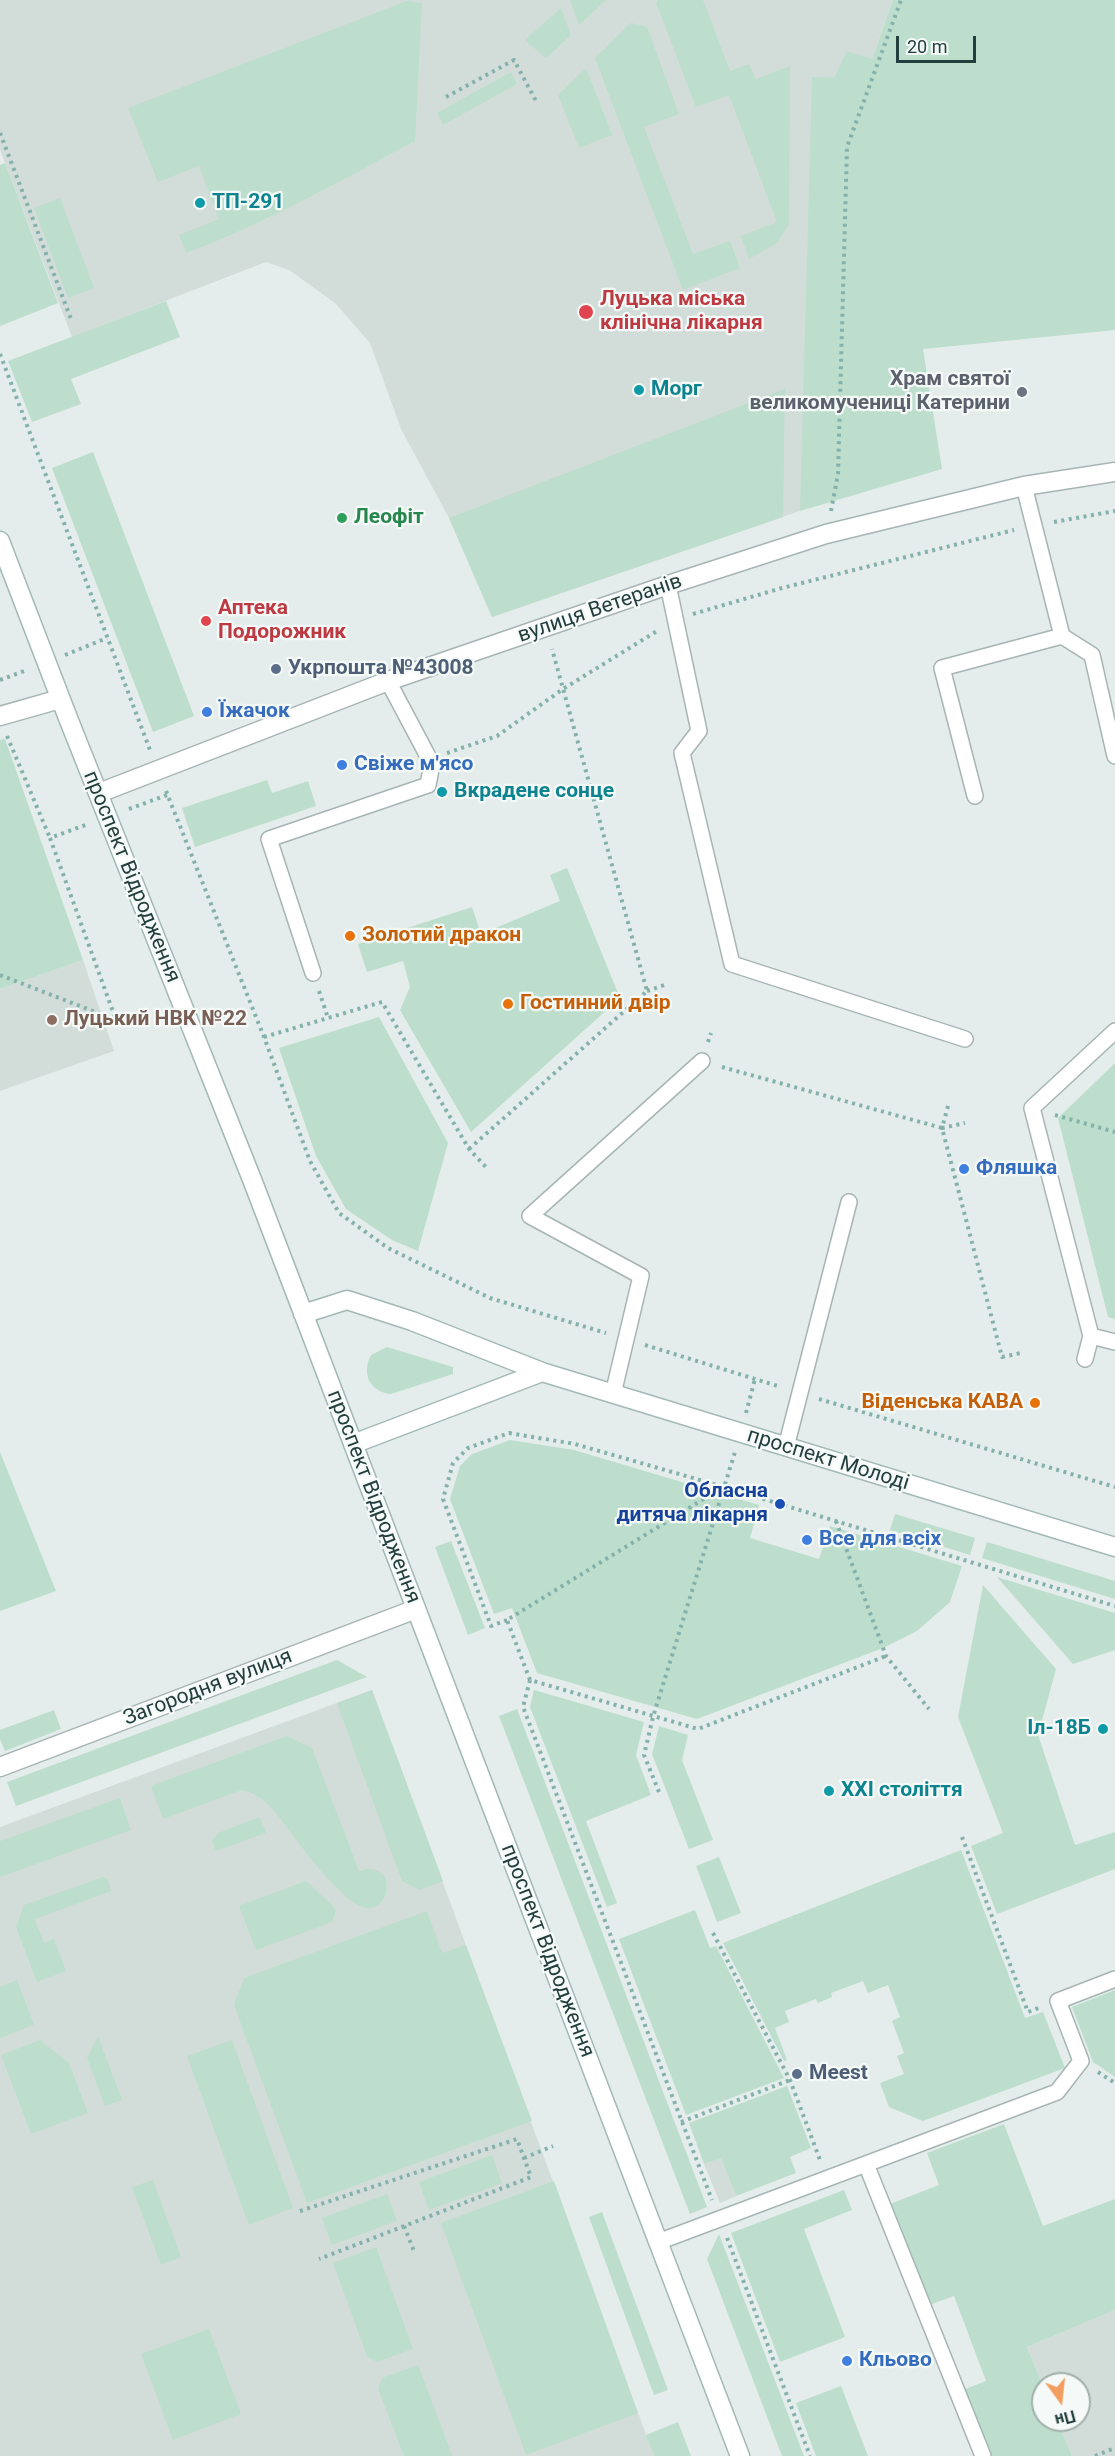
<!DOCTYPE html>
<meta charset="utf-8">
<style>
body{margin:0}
#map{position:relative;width:1115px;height:2456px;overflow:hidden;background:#e4edeb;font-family:Roboto,sans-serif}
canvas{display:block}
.north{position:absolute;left:1031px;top:2372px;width:60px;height:60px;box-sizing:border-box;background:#f5faf8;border:2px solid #a1afad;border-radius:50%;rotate:165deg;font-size:16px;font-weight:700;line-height:24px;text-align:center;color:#233f3d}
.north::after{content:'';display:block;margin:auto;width:21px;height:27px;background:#f29e5e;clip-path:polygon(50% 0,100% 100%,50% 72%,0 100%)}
.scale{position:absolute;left:896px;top:36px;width:80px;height:27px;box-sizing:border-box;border:3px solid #233f3d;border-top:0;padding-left:8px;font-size:18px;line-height:21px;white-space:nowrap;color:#233f3d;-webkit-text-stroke:4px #f5faf8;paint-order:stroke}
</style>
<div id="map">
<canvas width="1115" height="2456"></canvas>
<div class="north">Пн</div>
<div class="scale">20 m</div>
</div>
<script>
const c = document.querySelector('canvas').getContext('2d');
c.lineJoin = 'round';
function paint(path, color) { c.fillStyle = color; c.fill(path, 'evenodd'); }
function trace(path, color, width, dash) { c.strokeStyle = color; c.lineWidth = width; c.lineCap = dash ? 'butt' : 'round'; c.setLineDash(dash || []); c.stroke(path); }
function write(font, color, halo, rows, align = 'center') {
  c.font = font + ' Roboto,sans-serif'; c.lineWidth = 4.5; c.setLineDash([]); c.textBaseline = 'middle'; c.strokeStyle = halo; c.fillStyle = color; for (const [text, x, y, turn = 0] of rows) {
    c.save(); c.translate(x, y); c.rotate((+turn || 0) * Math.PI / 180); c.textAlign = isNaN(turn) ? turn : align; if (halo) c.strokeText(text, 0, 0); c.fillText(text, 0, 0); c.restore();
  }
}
const built = new Path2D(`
 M0 0H893L872 59 814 506 492 617 449 518 401 429 370 343 335 303 289 270 266 262 72 337 0 150Z
 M83 960 114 1051 0 1091V989Z
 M372 1690 654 2456H0V1827Z
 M721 2157 736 2196 720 2203 704 2164Z
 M1115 2310V2456H1072L1057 2420H1079V2384L1043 2386 1027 2347Z`);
const green = new Path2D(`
 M570 0H606L579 25Z
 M658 0H703L730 71 749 64 756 79 790 66 789 224 777 243 749 259 741 236 777 222 729 95 696 107 656 3Z
 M893 0H1115V330L923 349 942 469 800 511 812 77 834 78 847 51 872 59Z
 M407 1 422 3 415 141C340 181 266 223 186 253L179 235 219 219 199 166 158 182 128 108Z
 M561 8 571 35 546 58 525 40Z
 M631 23 647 27 679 114 644 127 693 254 730 241 740 268 683 290 595 58Z
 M586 68 612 135 579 148 558 95Z
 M511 72 517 84 443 125 437 113Z
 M5 163 58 303 0 326V165Z
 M60 198 94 288 68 298 34 208Z
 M166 301 180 337 71 379 81 404 32 422 8 361Z
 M785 389 783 517 492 617 449 518Z
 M93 452 194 716 153 732 52 468Z
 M5 739 83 960 0 989V740Z
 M267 780 272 793 308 781 316 806 195 847 182 808Z
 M567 868 620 998 471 1132 400 1010 410 987 403 961 367 972 358 944 472 907 481 934 560 901 550 875Z
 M379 1017 448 1143 418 1251 392 1240 346 1209 316 1156 279 1048Z
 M1115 1063V1319L1108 1317 1058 1118Z
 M387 1347 453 1367V1374L391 1394C370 1392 361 1374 371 1355Z
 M510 1440 574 1450 759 1505 750 1538 819 1559 830 1526 962 1566 950 1602 917 1631 883 1648 697 1719 537 1673 512 1608 494 1614 450 1499 460 1466 472 1454Z
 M0 1452 56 1591 0 1611Z
 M895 1514 975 1538 970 1555 890 1530Z
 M451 1541 485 1628 468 1635 435 1547Z
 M987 1542 1115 1581V1599L982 1558Z
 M997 1577 1115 1613V1650L1073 1664Z
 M983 1585 1056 1669 1038 1735 1075 1845 1115 1832V1869L997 1914 971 1846 1003 1833 958 1717Z
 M337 1660 367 1677 16 1806 7 1782Z
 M372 1690 443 1881 420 1890 402 1881 337 1703Z
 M534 1690 644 1722 636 1755 651 1795 586 1821 617 1903 607 1907 530 1707Z
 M517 1709 707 2207 690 2214 499 1716Z
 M54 1710 61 1729 5 1751 0 1739V1730Z
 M659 1726 688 1735 682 1760 713 1840 689 1849 652 1754Z
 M287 1736 312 1748 359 1871C402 1857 390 1926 356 1904 326 1884 294 1835 270 1806 262 1798 254 1793 242 1790L163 1819 151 1786Z
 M120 1798 131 1830 0 1877V1841Z
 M260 1817 266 1833 216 1851 212 1841 218 1833Z
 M961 1850 1025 2018 1043 2012 1065 2068 923 2121 889 2107 880 2083 904 2074 897 2056 904 2053 892 2021 900 2017 888 1985 868 1993 863 1981 831 1993 832 1997 818 2003 816 1999 785 2011 789 2022 775 2028 787 2060 784 2061 723 1943Z
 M719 1857 741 1913 717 1922 696 1866Z
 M103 1877 108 1880 111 1891 35 1919 44 1943 54 1939 66 1971 37 1982 16 1927 24 1905Z
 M306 1881 333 1906 336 1911 332 1922 256 1950 239 1906Z
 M695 1910 710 1948 716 1946 784 2078 686 2115 619 1939Z
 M427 1911 442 1953 466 1945 532 2121 307 2203 234 2005 244 1978Z
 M17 1980 34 2025 0 2038V1987Z
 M1115 1990V2077L1093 2062 1072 2007Z
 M98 2036 122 2100 105 2106 87 2058Z
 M40 2040 69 2063 88 2113 31 2134 1 2055Z
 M232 2040 293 2208 249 2225 187 2056Z
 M787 2086 811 2148 790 2157 796 2173 736 2196 721 2158 704 2164 689 2123Z
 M1004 2124 1043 2226 1115 2199V2310L1027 2347 1043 2386V2420H1057L1072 2456H985L960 2391 986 2381 954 2296 929 2305 890 2204 939 2185 927 2153Z
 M492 2155 502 2183 429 2210 419 2182Z
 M153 2180 181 2257 161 2265 132 2187Z
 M554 2181 638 2413 526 2455 441 2223Z
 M844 2190 852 2210 804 2229 845 2337 780 2362 731 2233Z
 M387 2194 397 2221 332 2245 322 2218Z
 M602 2212 668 2390 654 2395 589 2217Z
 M719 2234 804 2456H782L707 2259Z
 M376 2247 413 2349 377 2362 367 2356 333 2263Z
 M209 2329 241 2414 173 2440 141 2354Z
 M418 2365 449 2447 452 2456H404L378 2389 382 2378Z
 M841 2386 868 2456H816L796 2403Z
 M678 2422 691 2456H654L646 2435Z`);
const path = new Path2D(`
 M446 97 514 60 536 101
 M0 133 71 319
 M0 354 150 750
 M831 511 838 474 847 147 901 0
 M1054 522 1115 511
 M693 614 782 588 1014 530
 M65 655 107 638
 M0 680 27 670
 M7 736 50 838
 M447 753 497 736 563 689 657 631
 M166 791 264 1037 310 1161 339 1213 388 1248 490 1298 606 1333
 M129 809 167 795
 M0 975 116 1020 50 838 88 824
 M319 991 328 1018
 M647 991 667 984
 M264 1037 382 1002 469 1149 486 1167
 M708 1042 711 1033
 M722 1067 942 1128 1002 1357 1021 1353
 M948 1106 942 1128 965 1123
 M1055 1115 1115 1132
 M469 1149 647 991 552 649
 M645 1345 781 1387
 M819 1399 1115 1487
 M746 1413 755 1379
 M723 1487 507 1620 530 1680 698 1729 886 1656
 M836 1521 886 1656 929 1709
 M507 1620 491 1626 443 1499 453 1463 468 1448 509 1433 575 1444 724 1487 1115 1606
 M530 1680 523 1707 712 2200
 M659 1792 644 1755 653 1717 735 1452
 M962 1837 1028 2012 1041 2007
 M713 1933 790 2080 820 2160
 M1098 2072 1115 2083
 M681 2122 790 2080
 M524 2158 553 2146
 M300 2211 517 2139 531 2177 319 2259
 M404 2226 414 2251
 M727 2238 810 2456
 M1095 2456 1115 2448`);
const lane = new Path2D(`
 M1024 486 1062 636 1092 655 1115 756
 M668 585 699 731 682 753 732 964 965 1039
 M975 796 942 668 1062 636
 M313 973 269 839 428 785 432 764 388 681
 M1115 1031 1032 1108 1091 1336 1115 1342
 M1085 1359 1091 1336
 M613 1394 641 1276 530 1216 702 1061
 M786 1447 849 1202
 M866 2164 1057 2092 1081 2061 1058 2001 1115 1979
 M658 2242 866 2164 983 2456`);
const street = new Path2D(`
 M0 716 60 699
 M99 793 388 681 668 585 826 534 1024 486 1115 472
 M0 1767 416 1609`);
const secondary = new Path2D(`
 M0 541 68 718 253 1182 740 2456
 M303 1314 347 1300 412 1321 542 1372 1115 1547
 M353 1444 542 1372`);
const markers = [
 [200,203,6,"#0f9aa8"],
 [586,312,8,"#e0444e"],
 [639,390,6,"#0f9aa8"],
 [1022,392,6,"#6b7280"],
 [342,518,6,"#2e9e5b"],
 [206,621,6,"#e0444e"],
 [276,669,6,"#5c6f8a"],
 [207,712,6,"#3f7fe0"],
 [342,765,6,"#3f7fe0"],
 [442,792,6,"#0f9aa8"],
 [350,936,6,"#e8710a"],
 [508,1004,6,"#e8710a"],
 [52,1020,6,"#8d6e63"],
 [964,1169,6,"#3f7fe0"],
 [1035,1403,6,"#e8710a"],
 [780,1504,6,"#1a4fb4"],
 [807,1540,6,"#3f7fe0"],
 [1103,1729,6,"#0f9aa8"],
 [829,1791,6,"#0f9aa8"],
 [797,2074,6,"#5c6f8a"],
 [847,2361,6,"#3f7fe0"]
];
const cultureNames = [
 ["ТП-291",212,203],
 ["Морг",651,390],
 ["Вкрадене сонце",454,792],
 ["Іл-18Б",1091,1729,"right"],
 ["ХХІ століття",841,1791]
];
const healthNames = [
 ["Луцька міська",600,300],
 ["клінічна лікарня",600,324],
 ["Аптека",218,609],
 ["Подорожник",218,633]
];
const worshipNames = [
 ["Храм святої",1010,380],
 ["великомучениці Катерини",1010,404]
];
const leisureNames = [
 ["Леофіт",354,518]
];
const streetNames = [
 ["вулиця Ветеранів",600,609,-19],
 ["проспект Відродження",131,877,68],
 ["проспект Молоді",828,1460,17],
 ["проспект Відродження",373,1497,69],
 ["Загородня вулиця",208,1688,-21],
 ["проспект Відродження",547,1951,69]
];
const serviceNames = [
 ["Укрпошта №43008",288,669],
 ["Meest",809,2074]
];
const shopNames = [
 ["Їжачок",219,712],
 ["Свіже м'ясо",354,765],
 ["Фляшка",976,1169],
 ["Все для всіх",819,1540],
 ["Кльово",859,2361]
];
const foodNames = [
 ["Золотий дракон",362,936],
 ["Гостинний двір",520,1004],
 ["Віденська КАВА",1023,1403,"right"]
];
const educationNames = [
 ["Луцький НВК №22",64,1020]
];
const transitNames = [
 ["Обласна",768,1492],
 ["дитяча лікарня",768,1516]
];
paint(built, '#d2ddda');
paint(green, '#bddecc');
trace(lane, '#a6b5b3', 18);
trace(street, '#a6b5b3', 21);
trace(secondary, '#a2b9b5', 21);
trace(path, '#84b1ab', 4, [3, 4.5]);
trace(lane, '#fff', 15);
trace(street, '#fff', 18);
trace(secondary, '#fff', 18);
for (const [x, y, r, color] of markers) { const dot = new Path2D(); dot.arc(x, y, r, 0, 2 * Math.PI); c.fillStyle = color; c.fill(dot); trace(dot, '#f5faf8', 2); }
write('bold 21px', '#0d838f', '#f5faf8', cultureNames, 'left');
write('bold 21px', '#be3a42', '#f5faf8', healthNames, 'left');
write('bold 21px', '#5b616d', '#f5faf8', worshipNames, 'right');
write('bold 21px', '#27864d', '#f5faf8', leisureNames, 'left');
write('21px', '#233f3d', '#f5faf8', streetNames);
write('bold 21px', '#4e5e75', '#f5faf8', serviceNames, 'left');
write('bold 21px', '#366cbe', '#f5faf8', shopNames, 'left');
write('bold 21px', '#c56008', '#f5faf8', foodNames, 'left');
write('bold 21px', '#785e54', '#f5faf8', educationNames, 'left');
write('bold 21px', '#164399', '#f5faf8', transitNames, 'right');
</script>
